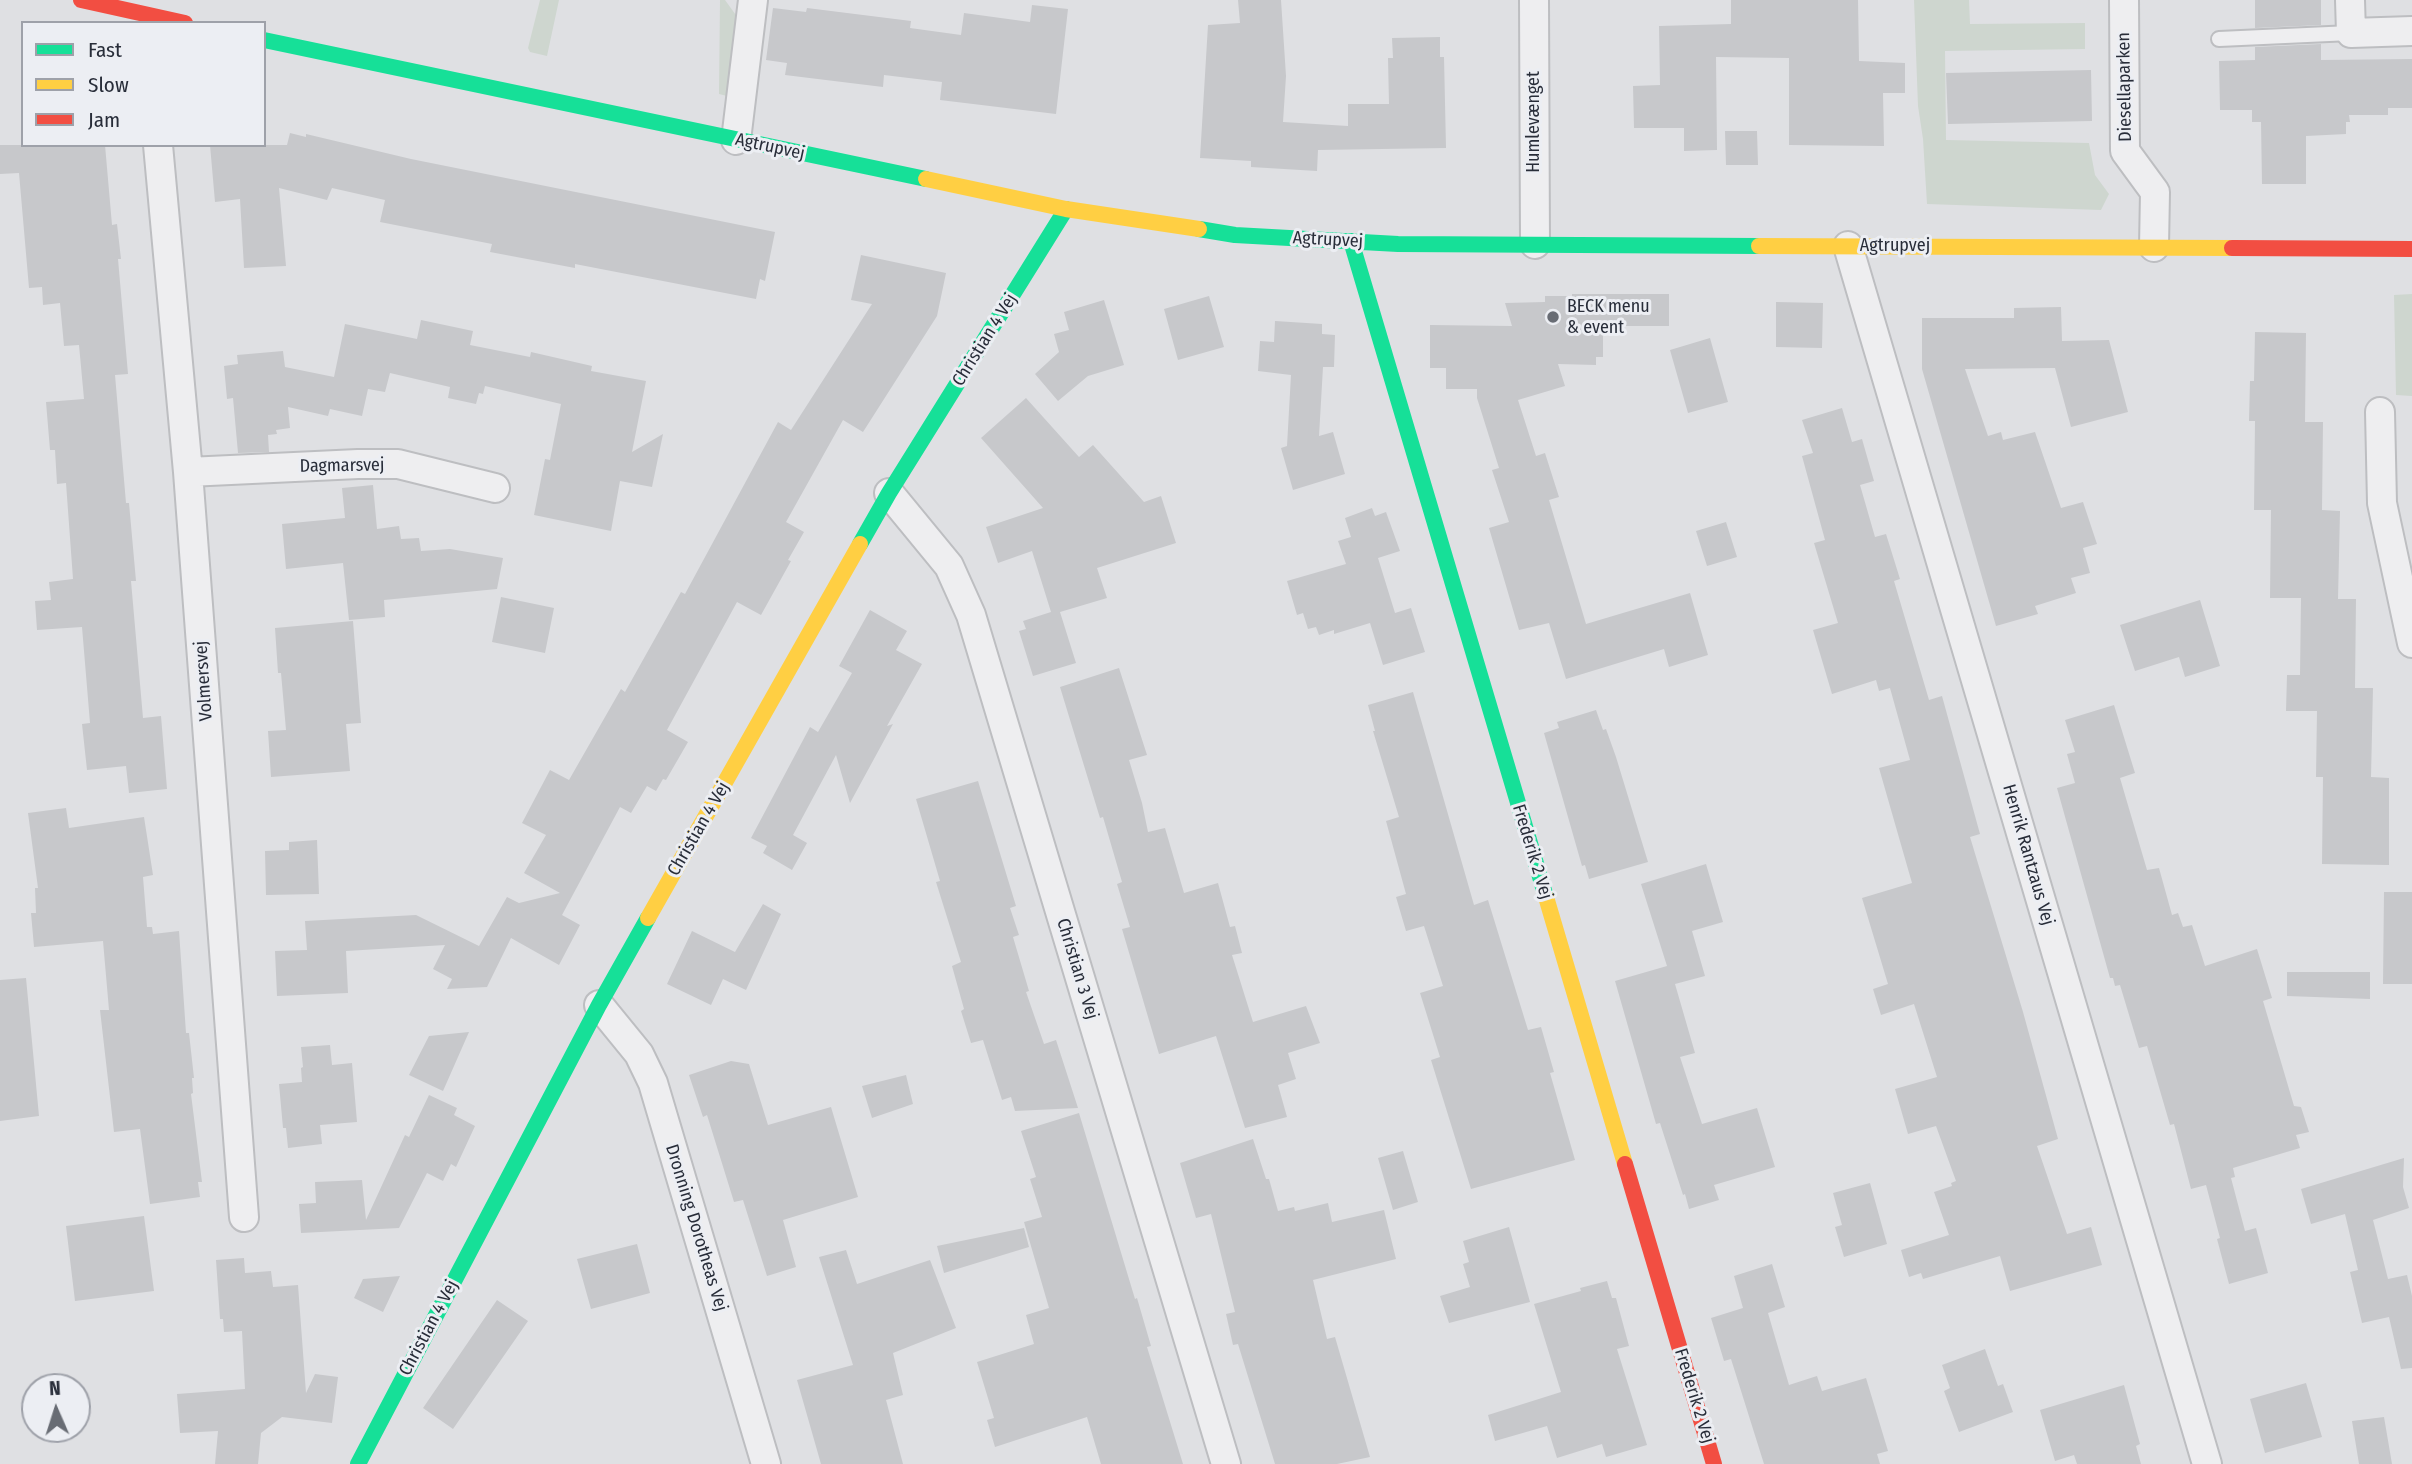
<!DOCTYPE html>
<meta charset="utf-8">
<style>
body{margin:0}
#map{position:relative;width:2412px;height:1464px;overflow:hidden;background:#dfe0e3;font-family:"Fira Sans Condensed",sans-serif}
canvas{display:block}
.legend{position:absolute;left:21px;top:21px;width:245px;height:126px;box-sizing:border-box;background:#eceef3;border:2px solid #9ea1a9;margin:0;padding:9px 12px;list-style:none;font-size:21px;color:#282d39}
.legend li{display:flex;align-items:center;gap:14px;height:35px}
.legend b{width:35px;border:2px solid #9ea1a9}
.north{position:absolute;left:21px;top:1373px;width:70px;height:70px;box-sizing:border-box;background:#eceef3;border:2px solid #9ea1a9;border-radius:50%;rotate:357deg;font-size:19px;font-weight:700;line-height:28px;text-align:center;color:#282d39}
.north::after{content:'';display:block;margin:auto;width:24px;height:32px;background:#686c74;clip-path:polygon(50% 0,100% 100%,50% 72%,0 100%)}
</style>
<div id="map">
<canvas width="2412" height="1464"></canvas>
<ul class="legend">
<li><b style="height:9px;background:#16e098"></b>Fast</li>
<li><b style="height:9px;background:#ffcf43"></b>Slow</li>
<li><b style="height:9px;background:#f24e42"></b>Jam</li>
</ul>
<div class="north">N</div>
</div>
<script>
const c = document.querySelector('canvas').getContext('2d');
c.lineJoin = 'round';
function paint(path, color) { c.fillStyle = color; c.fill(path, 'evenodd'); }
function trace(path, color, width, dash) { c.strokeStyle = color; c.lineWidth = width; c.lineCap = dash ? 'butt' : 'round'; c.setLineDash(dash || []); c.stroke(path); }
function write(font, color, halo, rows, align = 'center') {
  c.font = font + ' "Fira Sans Condensed",sans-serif'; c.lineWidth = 6; c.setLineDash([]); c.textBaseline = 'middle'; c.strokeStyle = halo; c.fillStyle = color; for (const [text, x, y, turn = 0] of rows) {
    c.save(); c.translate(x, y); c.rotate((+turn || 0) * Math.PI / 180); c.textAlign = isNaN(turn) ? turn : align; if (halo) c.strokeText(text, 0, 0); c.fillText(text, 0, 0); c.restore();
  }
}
const green = new Path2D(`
 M540 0H559L547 56 530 52 528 48Z
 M720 0H725L738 18 731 97 719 94Z
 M1914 0H1969L1970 24 2085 23V49L1945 51 1946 140 2089 143 2095 175 2109 194 2101 210 1927 204 1923 139 1918 106Z
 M2412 294V396L2396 395 2394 295Z`);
const building = new Path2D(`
 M1238 0H1281L1286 76 1283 122 1348 126V104H1389L1388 58H1393L1392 38 1440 37V57H1444L1446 148 1318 150 1317 171 1251 167V161L1200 158 1208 25 1240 23Z
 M1731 0H1858L1859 61 1905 63V93H1883L1884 146 1789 145V58L1716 57 1717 150 1684 151V128H1634L1633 86 1660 85 1659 26 1731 24Z
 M2255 0H2321V25L2255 28Z
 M1032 5 1068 9 1056 114 940 100 942 82 884 75 883 87 785 75 787 63 766 60 773 8 806 12 807 8 911 21 910 28 961 35 964 13 1030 22Z
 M2321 44V60L2412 59V108H2388V115H2349L2350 122H2346V134L2306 136V184H2262L2261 122H2252V110H2220L2219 61 2255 60V47Z
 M2091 70 2092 121 1948 124 1946 73Z
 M1725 131H1757L1758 165H1726Z
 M290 133 306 137V134L411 159 775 232 765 281 760 279 756 299 575 264V268L490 252 492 244 380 222 385 200 332 188 327 200 279 188 286 266 244 268 240 199 215 202 210 145H287Z
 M0 145H105L112 225 117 224 121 259H118L128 374 115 375 126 503H129L136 581H131L143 718 161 716 167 789 129 793 126 766 87 770 82 724 90 723 82 627 37 630 35 601 51 600 49 582 73 579 66 483 57 484 55 450H50L46 402 84 399 79 345 64 346 60 303 43 305 42 287 29 288 19 173 0 174Z
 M861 255 946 273 937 316 863 432 843 420 786 522 804 532 788 560 791 561 761 615 737 602 667 730 688 742 666 780 663 779 656 791 647 786 631 813 620 807 562 915 580 925 559 965 511 938 487 987 447 989 452 979 433 969 445 945 346 951 348 993 277 996 275 951 307 950 305 921 416 915 479 946 507 897 519 903 560 893 524 873 546 835 522 823 550 770 569 780 621 689 625 692 681 592 685 594 778 422 791 430 872 304 851 300Z
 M1572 294H1669V326H1603V357H1596V365L1558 364 1565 386 1518 400 1536 456 1545 453 1559 497 1549 500 1586 624 1690 593 1708 655 1669 667 1664 649 1566 679 1549 623 1519 630 1489 528 1509 522 1492 470 1499 468 1477 398V389H1446V368H1430V325L1512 326 1505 303 1545 302V296H1572Z
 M1209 296 1224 347 1178 360 1164 309Z
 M1104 300 1124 365 1088 376 1058 401 1035 374 1059 352 1054 334 1069 330 1064 312Z
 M1776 302 1823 303 1822 348 1776 347Z
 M2061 307 2062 341 2109 340 2128 412 2071 427 2055 368 1965 369 1988 436 2001 432 2003 440 2035 432 2061 508 2083 502 2097 544 2083 548 2090 573 2071 578 2076 593 2035 606 2038 614 1996 626 1922 369V318H2014V308Z
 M421 320 473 331 470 345 530 357 531 352 592 366 591 371 646 381 632 452 663 434 652 487 620 481 611 531 534 515 545 459 550 460 561 404 485 386 483 394 479 393 476 404 448 398 450 387 390 373 385 392 368 389 362 416 330 409 328 416 288 407 290 428 276 430 277 434 268 435 269 452 238 453 233 398 227 399 224 366 238 364 237 355 283 351 285 367 334 377 345 324 417 339Z
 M1275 321 1322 324V334L1335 335 1334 367H1323L1319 436 1333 432 1345 474 1293 490 1281 448 1287 446 1291 375 1258 371 1260 341 1274 342Z
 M2255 332 2306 333 2305 422H2323L2322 510 2340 511 2338 599H2356L2355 688H2373L2371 777 2389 778V865L2322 864 2323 777H2316L2317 711H2286L2287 675H2300L2301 598H2270L2271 510H2254L2255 421H2249L2250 381H2254Z
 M1710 338 1728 402 1688 413 1670 350Z
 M1026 398 1079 457 1093 445 1144 502 1161 496 1176 543 1097 568 1107 598 1060 612 1076 663 1033 676 1019 631 1026 629 1023 621 1051 612 1032 551 998 563 986 527 1043 508 981 438Z
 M1842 408 1852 442 1862 439 1874 481 1860 485 1875 537 1886 534 1900 579 1894 581 1929 700 1942 696 1980 834 1970 837 2023 1012 2058 1139 2037 1146 2067 1234 2091 1227 2102 1265 2010 1291 2000 1256 1923 1279 1921 1273 1909 1277 1901 1250 1949 1235 1934 1192 1952 1186 1951 1183 1956 1181 1936 1126 1908 1134 1895 1089 1937 1077 1914 1004 1881 1015 1873 989 1888 984 1862 898 1912 883 1879 768 1910 760 1890 688 1879 691 1876 680 1832 694 1813 630 1838 623 1814 543 1825 540 1802 456 1813 453 1802 420Z
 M373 485 377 529 399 526 401 539 419 538 421 551 450 549 503 558 497 589 384 600 385 617 349 620 343 563 286 569 282 524 345 518 342 488Z
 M1372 508 1375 516 1386 512 1400 551 1378 558 1395 613 1411 608 1425 652 1383 665 1370 623 1334 634V630L1319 635 1316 627 1308 629 1303 613 1297 615 1287 581 1346 564 1338 541 1351 537 1345 518Z
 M1726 522 1737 557 1707 566 1696 531Z
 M501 597 554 608 545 653 492 642Z
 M2200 600 2220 666 2185 677 2179 657 2135 671 2120 625Z
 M870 610 907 631 896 650 922 664 887 726 893 724 850 803 836 755 793 835 807 843 792 870 763 853 767 846 751 838 810 727 818 732 852 673 839 666Z
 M353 621 361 723 346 724 350 771 271 777 268 731 286 730 281 673H278L275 628Z
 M1119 668 1147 755 1129 760 1142 803 1148 832 1165 828 1184 893 1218 883 1230 927 1235 926 1242 953 1232 955 1253 1022 1306 1006 1320 1043 1288 1053 1296 1079 1278 1085 1287 1117 1245 1128 1216 1036 1159 1054 1122 929 1130 927 1117 884 1122 882 1103 817 1100 818 1060 687Z
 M1413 692 1474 905 1488 900 1528 1030 1541 1027 1554 1072 1550 1073 1575 1160 1471 1189 1431 1060 1440 1057 1420 993 1443 986 1424 926 1406 931 1396 897 1406 894 1386 821 1399 817 1373 731H1375L1368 705Z
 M2114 705 2135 773 2120 778 2147 870 2159 868 2172 915 2178 913 2183 927 2192 925 2205 966 2257 949 2272 998 2263 1001 2294 1106 2301 1107 2309 1132 2296 1135 2300 1148 2233 1168 2235 1177 2231 1178 2245 1231 2256 1228 2268 1273 2229 1284 2217 1239 2220 1238 2206 1185 2191 1189 2174 1124 2170 1125 2147 1046 2139 1048 2120 985 2115 986 2113 978H2110L2057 788 2075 783 2067 754 2075 752 2065 720Z
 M1596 710 1603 730 1606 729 1616 757 1648 862 1589 879 1585 865 1582 866 1544 733 1559 728 1557 722Z
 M978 781 1016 906 1010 908 1019 935 1013 937 1029 991 1026 992 1044 1044 1056 1040 1078 1108 1015 1111 1011 1097 1002 1100 983 1040 971 1043 961 1011 964 1009 952 966 961 962 936 882 940 881 916 799Z
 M66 808 69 828 144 817 153 875 143 877 147 927H152L153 934 179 931 186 1033H189L194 1078H192L193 1093 191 1094 202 1182H198L200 1197 150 1204 140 1129 114 1132 100 1010H109L103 941 34 947 31 913H36L35 888H38L28 813Z
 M317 840 319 894 266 895 265 851 289 850V842Z
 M1706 864 1723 922 1692 931 1705 976 1675 984 1695 1053 1680 1057 1702 1124 1757 1108 1775 1167 1714 1185 1719 1200 1689 1209 1685 1194 1683 1195 1660 1123 1656 1124 1615 981 1667 966 1641 884Z
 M2384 892H2412V984H2383Z
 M763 904 781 914 746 990 723 979 711 1005 667 984 692 931 735 952Z
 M2287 972H2370V999L2287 996Z
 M26 978 39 1116 0 1121V980Z
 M469 1032 443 1091 409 1075 429 1036Z
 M330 1045 332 1065 352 1063 357 1122 320 1125 322 1144 288 1148 286 1128H283L279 1084 302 1082 301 1068 303 1067 301 1047Z
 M731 1061 749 1064 768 1125 831 1107 858 1197 783 1220 796 1267 767 1276 743 1200 734 1202 707 1115 703 1117 689 1075Z
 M906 1075 913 1104 872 1118 862 1086Z
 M429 1095 457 1108 454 1115 475 1126 456 1167 451 1164 443 1181 427 1173 399 1228 301 1233 299 1204 316 1203 315 1182 362 1180 366 1220 405 1135 409 1137Z
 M1079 1113 1135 1299 1137 1298 1151 1346 1147 1347 1183 1464H1101L1087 1417 995 1447 987 1420 994 1418 977 1362 1034 1344 1026 1315 1049 1308 1024 1222 1042 1217 1030 1179 1036 1177 1021 1131Z
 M1253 1139 1266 1179H1269L1278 1211 1294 1207 1295 1211 1328 1203 1332 1222 1384 1210 1396 1259 1313 1280 1327 1339 1335 1337 1370 1457 1337 1464H1275L1238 1344 1233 1345 1226 1314 1235 1312 1211 1214 1196 1218 1180 1163Z
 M1403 1151 1418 1202 1393 1210 1378 1158Z
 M2404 1158 2403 1187 2409 1208 2373 1220 2388 1279 2407 1275 2412 1296V1368L2401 1369 2389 1317 2362 1323 2350 1272 2358 1270 2345 1214 2311 1224 2301 1189Z
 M1870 1183 1887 1244 1844 1257 1835 1227 1842 1225 1833 1193Z
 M144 1216 154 1291 75 1301 66 1226Z
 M1509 1227 1530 1302 1449 1323 1440 1296 1470 1287 1463 1264 1469 1262 1463 1241Z
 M1024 1228 1029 1247 944 1273 937 1246Z
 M637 1244 650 1293 591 1309 577 1259Z
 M846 1250 857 1284 930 1260 956 1328 893 1353 903 1395 886 1400 903 1464H821L797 1380 853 1365 819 1257Z
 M244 1258 245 1273 271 1271 273 1287 298 1285 306 1393 315 1374 338 1377 332 1423 282 1417 261 1433 258 1464H215L218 1431 180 1433 177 1394 245 1389 242 1331 224 1332 223 1319H220L216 1260Z
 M1772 1264 1785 1307 1768 1313 1789 1385 1817 1376 1822 1391 1866 1378 1888 1451 1877 1454 1880 1464H1764L1731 1359 1724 1361 1711 1318 1743 1308 1734 1276Z
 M400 1276 383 1312 354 1298 363 1279Z
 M1607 1281 1612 1298H1616L1629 1346 1617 1349 1647 1445 1606 1457 1602 1444 1557 1458 1547 1426 1495 1441 1488 1415 1561 1392 1534 1304 1581 1291 1580 1288Z
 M497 1300 528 1321 453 1429 423 1408Z
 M1985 1349 1998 1386 2003 1384 2013 1412 1959 1432 1944 1391 1950 1388 1942 1365Z
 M2306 1383 2322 1437 2265 1453 2250 1399Z
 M2124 1385 2140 1444 2136 1446 2141 1464H2077L2074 1455 2055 1461 2040 1410Z
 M2384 1417 2392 1464H2359L2352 1421Z`);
const lane = new Path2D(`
 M2219 39 2351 33`);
const street = new Path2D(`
 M1534 0 1535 244
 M2124 0 2125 151 2155 192 2154 247
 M2350 0 2351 33 2412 31
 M736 140 753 0
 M158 145 188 472 244 1217
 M1848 246 2207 1464
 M2380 412 2382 503 2412 643
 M188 472 358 464H398L495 488
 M889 493 949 566 971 615 1226 1464
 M599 1005 639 1054 653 1083 766 1464`);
const fast = new Path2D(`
 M264 40 926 179
 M1199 229 1235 235 1398 244 1759 246
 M1351 241 1546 897
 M860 544 889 493 1066 209
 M358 1464 599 1005 648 918`);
const slow = new Path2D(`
 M926 179 1066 209 1199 229
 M1759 246 2232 248
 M1546 897 1625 1164
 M648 918 860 544`);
const jam = new Path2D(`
 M81 0 185 23
 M2232 248 2412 249
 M1625 1164 1714 1464`);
const markers = [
 [1553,317,7,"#686c74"]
];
const streetNames = [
 ["Diesellaparken",2125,87,-91],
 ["Humlevænget",1534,122,-90],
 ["Agtrupvej",770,147,12],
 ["Agtrupvej",1328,240,3],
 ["Agtrupvej",1895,246],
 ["Christian 4 Vej",985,340,-58],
 ["Dagmarsvej",342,466,-1],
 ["Volmersvej",204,681,-94],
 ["Christian 4 Vej",699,829,-60],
 ["Frederik 2 Vej",1532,852,73],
 ["Henrik Rantzaus Vej",2028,855,74],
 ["Christian 3 Vej",1077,969,73],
 ["Dronning Dorotheas Vej",696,1228,73],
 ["Christian 4 Vej",429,1328,-62],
 ["Frederik 2 Vej",1694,1396,73]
];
const poiNames = [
 ["BECK menu",1567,307],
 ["& event",1567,328]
];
paint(green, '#ced6cf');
paint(building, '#c7c8cb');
trace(lane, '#bdbec1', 18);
trace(street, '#bdbec1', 32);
trace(lane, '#eeeef0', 14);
trace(street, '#eeeef0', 28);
trace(fast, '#16e098', 16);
trace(slow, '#ffcf43', 16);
trace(jam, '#f24e42', 16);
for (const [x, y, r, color] of markers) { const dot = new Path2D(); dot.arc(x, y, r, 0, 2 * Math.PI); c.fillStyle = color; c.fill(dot); trace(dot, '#eceef3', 2.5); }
write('18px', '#282d39', '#eceef3', streetNames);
write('18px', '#282d39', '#eceef3', poiNames, 'left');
</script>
